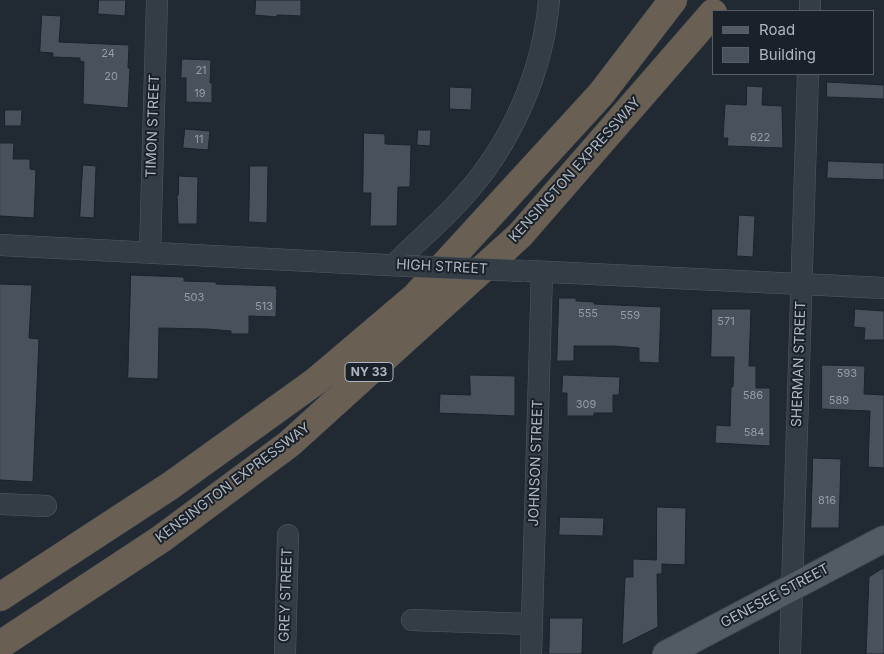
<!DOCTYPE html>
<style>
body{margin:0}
#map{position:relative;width:884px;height:654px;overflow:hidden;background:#212a33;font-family:Inter,sans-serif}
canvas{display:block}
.legend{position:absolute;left:712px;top:10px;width:162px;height:65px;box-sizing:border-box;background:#1a2129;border:1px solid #555d66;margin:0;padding:6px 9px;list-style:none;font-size:15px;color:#aeb7c1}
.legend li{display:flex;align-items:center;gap:10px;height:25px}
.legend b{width:25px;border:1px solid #555d66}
</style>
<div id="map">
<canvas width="884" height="654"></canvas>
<ul class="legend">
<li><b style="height:6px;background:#525b64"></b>Road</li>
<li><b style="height:14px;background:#48525d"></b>Building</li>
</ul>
</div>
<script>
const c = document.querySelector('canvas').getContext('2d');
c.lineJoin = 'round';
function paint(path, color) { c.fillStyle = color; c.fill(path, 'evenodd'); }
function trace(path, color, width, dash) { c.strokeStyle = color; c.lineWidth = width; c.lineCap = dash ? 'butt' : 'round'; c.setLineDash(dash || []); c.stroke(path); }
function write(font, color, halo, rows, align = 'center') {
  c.font = font + ' Inter,sans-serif'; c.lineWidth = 4; c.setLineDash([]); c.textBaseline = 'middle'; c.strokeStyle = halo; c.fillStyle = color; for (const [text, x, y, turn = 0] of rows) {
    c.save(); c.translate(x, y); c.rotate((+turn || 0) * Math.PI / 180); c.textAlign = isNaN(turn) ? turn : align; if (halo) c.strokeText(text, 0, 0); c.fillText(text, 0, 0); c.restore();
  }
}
const building = new Path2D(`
 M99 0H126L125 16 98 14Z
 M256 0H301V16L277 15V17L255 15Z
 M42 15 61 16 59 42 129 45 128 68H130L128 108 83 104 84 62 80 61V58L53 57V53L40 52Z
 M182 59 211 60 210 83H212V103L186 102V78H181Z
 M827 82 884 85V99L827 97Z
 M747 86 763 87 762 105 782 106 783 148 727 146 728 138H723L725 104 746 105Z
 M450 87 472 88 471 110 450 109Z
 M5 110H22L21 126H5Z
 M185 129 210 131 208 150 183 148Z
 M418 130H431L430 146 417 145Z
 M364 133 385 134V144L411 145 410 187H398L397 226H370L371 193H363Z
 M0 143H14L13 159H30V169L36 170 34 218 0 216Z
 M828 161 884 163V180L827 178Z
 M83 165 96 166 94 218 80 217Z
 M250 166H268L267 223 249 222Z
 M179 176 198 177 197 224H178L177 195H178Z
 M739 215 755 216 753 257 737 256Z
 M131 275 184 277V281L216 282V284L276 286V289H277L276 317 249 316V334H231V331L207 329 159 328 158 379 128 378Z
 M0 284 32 285 29 338 39 339 33 482 0 480Z
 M559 298H576V301L594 302V304L661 307 659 363 639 362V348L613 346H574V361H557Z
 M712 309H751L749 366H756V388H770V446L715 443 716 425 730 426 731 387H733L734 357H711Z
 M855 309 884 311V340H864L865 328 854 327Z
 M822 365 865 366 864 394 884 395V468L868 467 870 411 822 409Z
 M470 375 515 376V416L439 413 440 394 470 395Z
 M563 375 620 377 619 395H613V413H594V416H567V393H562Z
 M813 458 841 459 839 528H811Z
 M657 507 686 508 685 565 662 564V574H657L658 627 622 645 625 577H633V559L656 560Z
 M560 517 604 518 603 536 559 535Z
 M884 568V654H866L869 577Z
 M550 618H583L582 654H549Z`);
const minor = new Path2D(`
 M810 11V0
 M0 245 406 266
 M150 253 157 0
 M394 265C416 242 441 222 462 198 511 145 543 72 549 0
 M529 271 884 288
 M0 504 46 506
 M412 620 531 624
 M285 654 288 535
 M531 654 542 272
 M790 654 808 74`);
const major = new Path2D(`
 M666 654 884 539`);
const highway = new Path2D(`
 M0 597 170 486 316 381 415 297 601 94 673 0
 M0 645 161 539 289 444 520 235 713 13`);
const minorBridge = new Path2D(`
 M406 266 524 271`);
const numberNames = [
 ["24",108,54],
 ["21",201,71],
 ["20",111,77],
 ["19",200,94],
 ["622",760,138],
 ["11",199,140],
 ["503",194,298],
 ["513",264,307],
 ["555",588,314],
 ["559",630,316],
 ["571",726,322],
 ["593",847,374],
 ["586",753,396],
 ["589",839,401],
 ["309",586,405],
 ["584",754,433],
 ["816",827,501]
];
const shields = [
 [369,372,48]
];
const shieldNames = [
 ["NY 33",369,372]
];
const streetNames = [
 ["TIMON STREET",153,126,-88],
 ["KENSINGTON EXPRESSWAY",575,170,-48],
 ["HIGH STREET",442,267,3],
 ["SHERMAN STREET",799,364,-88],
 ["JOHNSON STREET",536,463,-88],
 ["KENSINGTON EXPRESSWAY",233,483,-37],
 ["GREY STREET",286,595,-88],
 ["GENESEE STREET",775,596,-28]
];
paint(building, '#48525d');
trace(building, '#1c232b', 1);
trace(minor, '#525a62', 22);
trace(major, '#3e454e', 28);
trace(highway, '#3f474f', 29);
trace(minor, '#343c44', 21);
trace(major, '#525b64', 26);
trace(highway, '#695f52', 28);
trace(minorBridge, '#525a62', 22, []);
trace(minorBridge, '#343c44', 21);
write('11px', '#949ea8', null, numberNames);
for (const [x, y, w] of shields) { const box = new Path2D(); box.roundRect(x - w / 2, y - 9.5, w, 19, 4); c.fillStyle = '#1a2129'; c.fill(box); trace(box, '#aeb7c1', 1); }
write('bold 12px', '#aeb7c1', null, shieldNames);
write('14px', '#aeb7c1', '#1a2129', streetNames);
</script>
